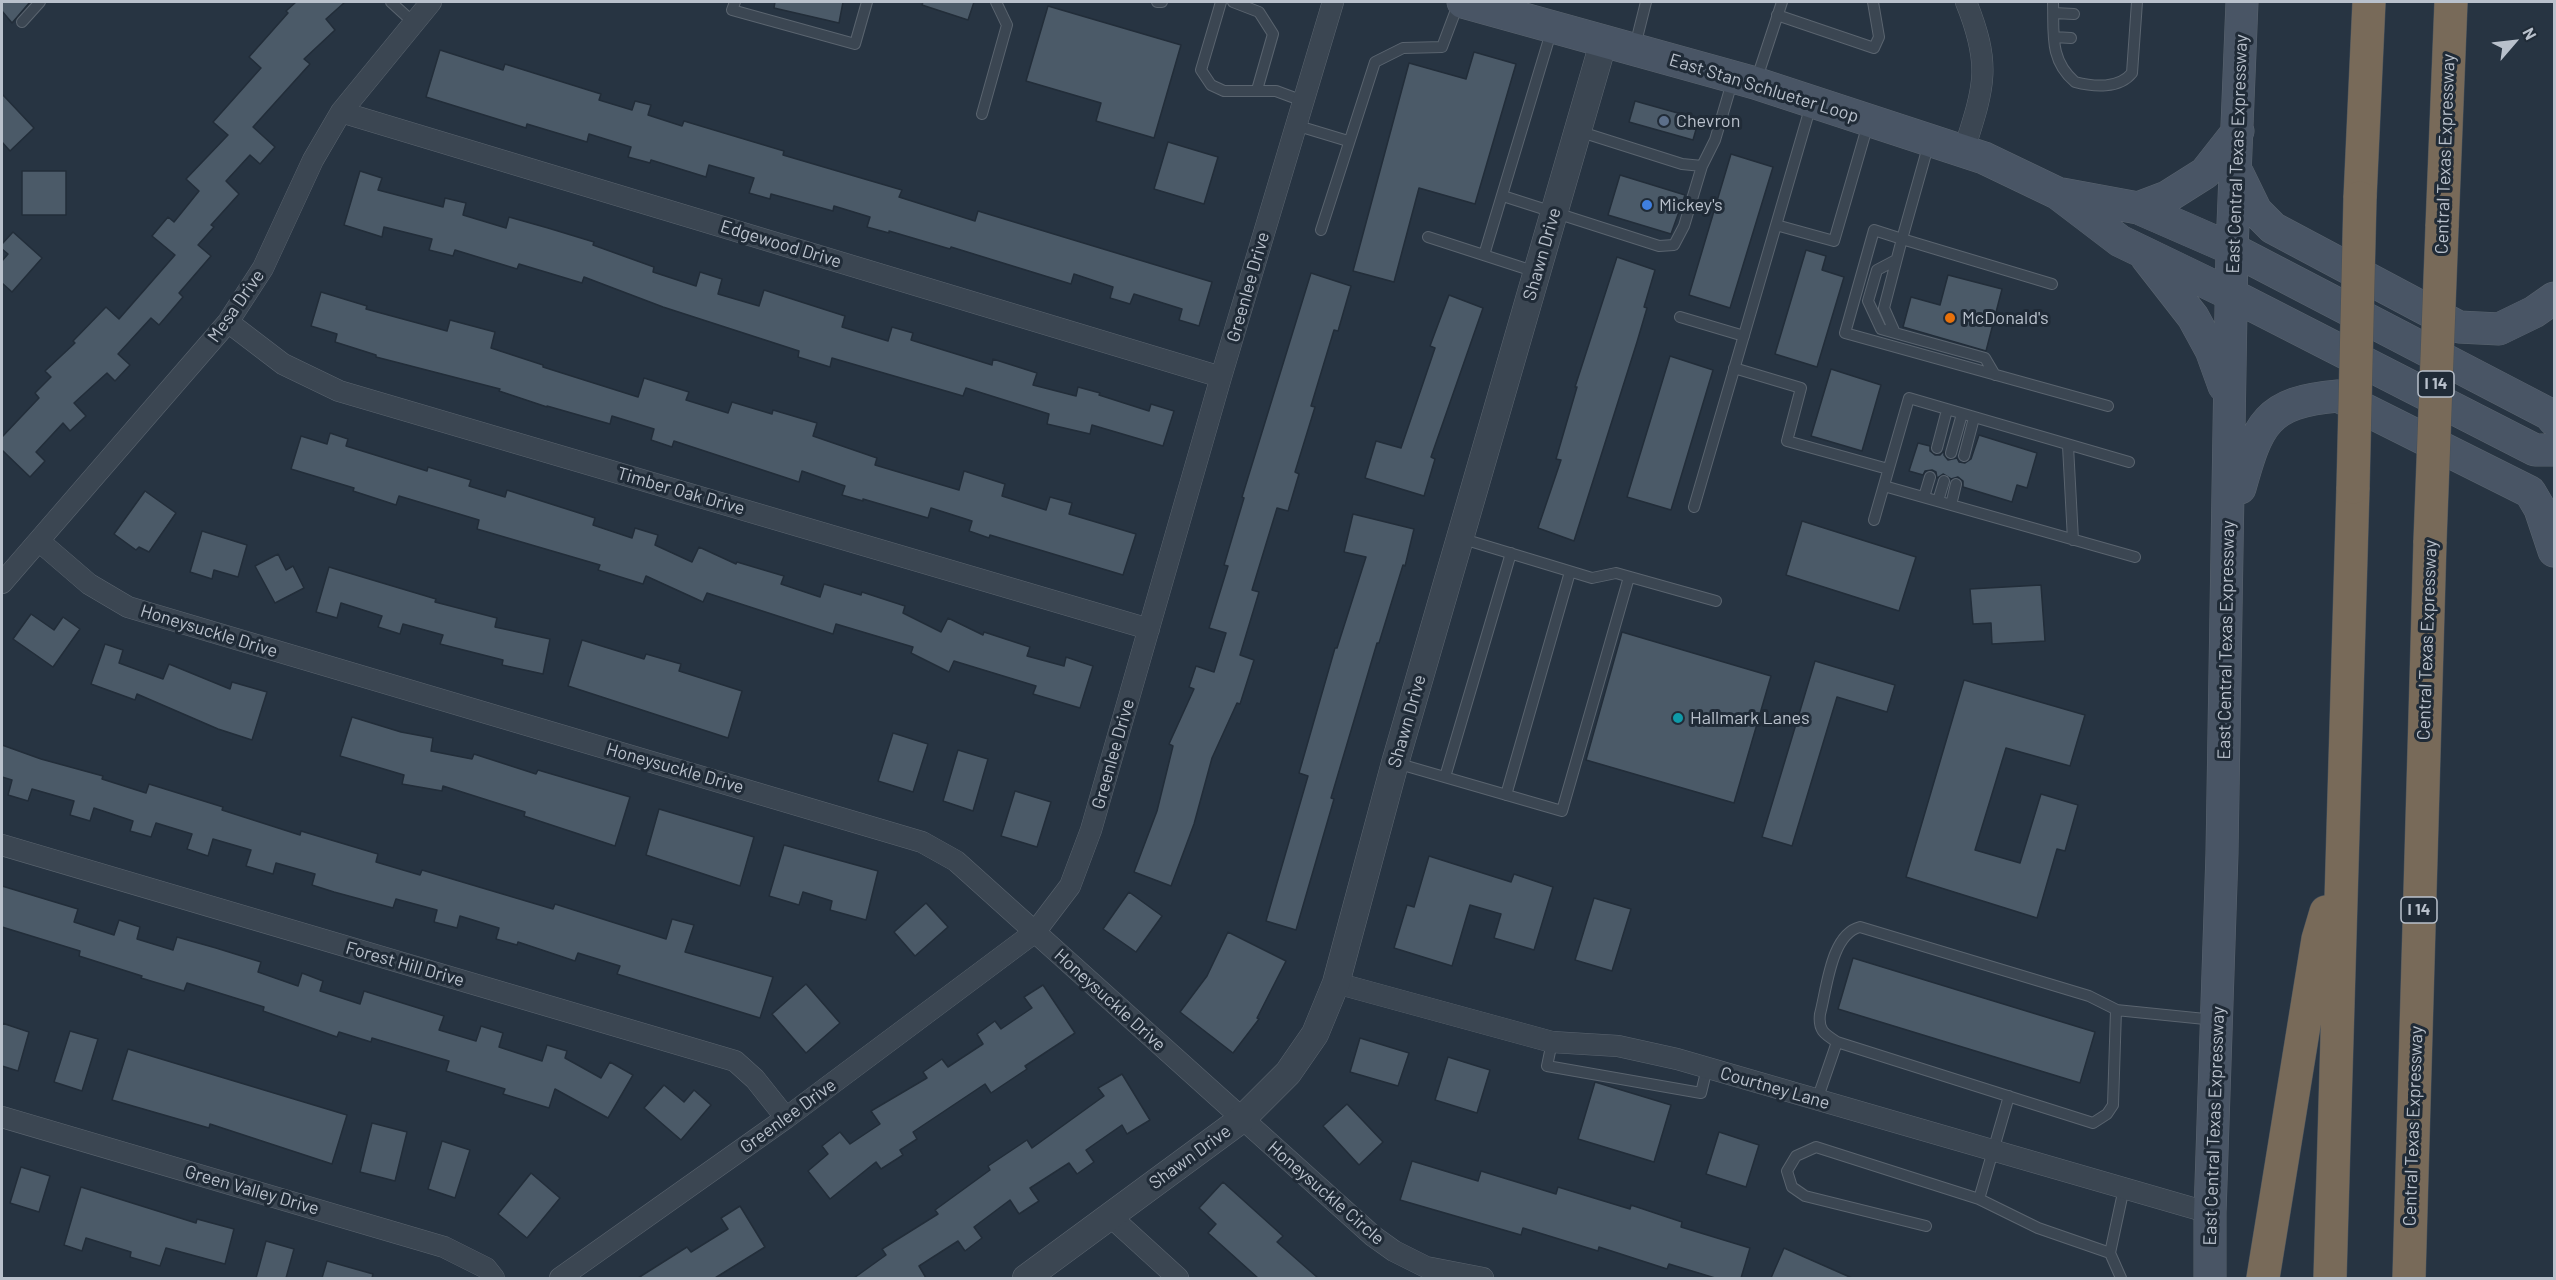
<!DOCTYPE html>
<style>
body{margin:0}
#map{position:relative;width:2556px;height:1280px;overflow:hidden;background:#273442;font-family:Barlow,sans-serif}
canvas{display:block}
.frame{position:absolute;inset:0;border:3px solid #b9c1cc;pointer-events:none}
.north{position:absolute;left:2484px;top:12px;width:60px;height:60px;-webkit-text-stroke:4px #202b37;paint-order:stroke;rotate:62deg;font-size:16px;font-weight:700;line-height:24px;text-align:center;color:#b9c1cc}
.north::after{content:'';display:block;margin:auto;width:21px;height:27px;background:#b9c1cc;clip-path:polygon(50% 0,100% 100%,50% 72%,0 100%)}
</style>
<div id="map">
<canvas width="2556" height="1280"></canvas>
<div class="frame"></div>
<div class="north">N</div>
</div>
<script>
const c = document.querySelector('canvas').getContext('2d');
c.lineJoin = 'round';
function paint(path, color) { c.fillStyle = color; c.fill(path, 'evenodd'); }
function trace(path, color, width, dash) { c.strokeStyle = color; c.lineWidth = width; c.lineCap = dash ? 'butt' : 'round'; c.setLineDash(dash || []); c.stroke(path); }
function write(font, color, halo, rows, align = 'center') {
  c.font = font + ' Barlow,sans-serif'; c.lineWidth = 6; c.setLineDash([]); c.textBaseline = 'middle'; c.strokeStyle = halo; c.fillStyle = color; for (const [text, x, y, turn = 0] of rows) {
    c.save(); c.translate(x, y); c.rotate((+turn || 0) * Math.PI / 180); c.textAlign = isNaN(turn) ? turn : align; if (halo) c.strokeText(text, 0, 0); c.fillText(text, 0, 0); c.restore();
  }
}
const building = new Path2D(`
 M2 2H30L12 23 2 11Z
 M296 2H345L326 19 335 30 304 59 310 64 253 127 275 147 260 164 250 155 226 181 239 194 211 225 214 227 198 245 211 256 179 293 183 297 159 325 151 318 118 354 130 365 115 381 107 373 74 403 86 416 70 431 63 423 36 452 45 461 30 477 2 450V437L39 398 35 393 51 377 45 371 75 343 73 341 106 307 119 319 175 255 152 236 168 217 174 222 199 191 186 179 228 135 213 122 261 68 249 57 288 13 286 11Z
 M775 2H843L839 23 774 8Z
 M923 2H974L968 20 922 5Z
 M1048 6 1181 45 1154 138 1096 121 1101 103 1026 81Z
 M440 50 503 70 505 64 601 94 599 100 632 110 635 101 651 105 648 115 682 126 684 121 784 151 783 155 902 190 899 197 975 221 978 211 1212 282 1199 326 1179 320 1182 309 1134 294 1130 304 1110 298 1113 287 1074 274 1071 284 951 247 950 249 889 231V233L867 227 870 217 834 206 833 211 771 194 770 199 749 193 754 178 709 165 706 177 651 160 650 163 628 157 631 147 589 134 587 142 527 124 526 128 426 97Z
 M1474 52 1516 64 1475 204 1419 188 1394 282 1353 271 1409 63 1466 79Z
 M2 94 34 128 10 151 2 142Z
 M1635 101 1699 119 1693 140 1629 122Z
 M1168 142 1218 157 1204 204 1154 189Z
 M1731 154 1773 167 1730 308 1689 295Z
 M22 171H66V215H22Z
 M360 171 382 178 378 190 443 207 445 198 466 203 463 215 506 228 509 217 548 228 594 242 593 245 654 267 653 272 696 286 700 272 722 279 718 294 759 306 764 290 845 316 842 327 888 341 892 327 913 333 911 340 992 365 993 359 1037 373 1033 385 1076 396 1078 387 1100 393 1099 395 1149 411 1151 404 1174 411 1163 446 1092 425 1090 434 1047 424 1049 414 966 388 963 396 832 358 830 367 798 357 799 351 663 307 584 277 582 283 519 264 517 269 455 250 453 256 429 250 432 239 384 227 382 237 344 225Z
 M1620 175 1685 195 1671 234 1608 215Z
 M13 232 42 258 12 292 2 283V261L8 254 2 249V244Z
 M1806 250 1826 256 1822 270 1844 277 1817 367 1775 354Z
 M1617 257 1655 270 1644 307 1647 308 1637 342 1574 541 1538 528 1561 460 1556 459 1577 387H1575Z
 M1311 273 1351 286 1338 331 1334 330 1311 406 1315 407 1295 472 1299 474 1288 511 1277 508 1252 590 1259 592 1240 655 1254 660 1240 704 1237 703 1212 758 1194 824 1171 886 1134 872 1157 811 1173 746 1169 744 1194 689 1189 687 1196 666 1214 672 1226 633 1209 628 1228 566 1224 565 1244 498 1242 497Z
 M1948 275 2002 289 1986 351 1903 327 1911 297 1940 305Z
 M321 292 367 306 366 309 447 331 450 320 495 332 491 348 543 365V367L638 397 644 378 689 392 686 400 728 413 732 402 772 414 773 410 817 423 813 436 877 458 875 465 959 490 964 471 1005 484 1002 496 1046 510 1050 497 1072 503 1069 514 1136 534 1123 575 990 535 989 538 969 531 972 521 931 508 928 518 863 499V501L842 495 845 486 802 471 799 482 674 441 672 447 651 440 654 429 612 416 610 424 547 406V407L499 391 500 389 376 357V355L335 342 337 334 311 326Z
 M1449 295 1483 308 1431 457 1435 459 1424 496 1365 478 1376 441 1401 448 1435 348 1430 346Z
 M1670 356 1713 370 1671 510 1627 497Z
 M1831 369 1881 385 1862 451 1811 436Z
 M330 433 348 439 346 446 427 471 428 467 471 480 469 486 505 497 507 490 595 518 593 525 632 538 635 528 658 535 655 545 692 562 699 547 736 564 737 562 784 576 781 584 820 597 824 584 861 595 862 592 905 606 903 613 941 632 948 618 983 635 984 632 1030 647 1027 656 1064 666 1066 657 1093 666 1080 708 1033 694 1036 686 954 661 949 672 911 653 913 647 836 624 833 634 707 593 703 602 646 576 643 584 598 570 600 565 477 529 479 520 399 496 396 505 353 491 354 488 291 469 301 436 327 444Z
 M1979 435 2037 453 2027 488 2017 485 2012 502 1963 487V481L1958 477 1951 479 1943 474 1937 478 1936 472 1932 470 1925 471 1923 475 1909 471 1918 443 1930 446V451L1935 455H1940L1944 451V455L1948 460 1957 458 1959 462 1965 463 1971 459Z
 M145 491 176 513 149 552 139 547 136 550 114 534Z
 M1353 514 1414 529 1405 566 1403 565 1379 643H1377L1331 798 1334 799 1296 930 1266 921 1308 776 1299 773 1335 648H1337L1366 557 1344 552Z
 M1802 521 1916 557 1899 611 1786 575Z
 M202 531 247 545 238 577 214 570 212 579 190 572Z
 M278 554 286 570 293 566 304 588 275 603 255 566Z
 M329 567 436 599 435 602 497 618 495 627 550 639 543 674 502 665 503 660 440 644 443 635 403 624 400 634 378 627 382 616 341 603 337 618 316 612Z
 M2041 585 2045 641 1992 644 1991 623 1973 624 1970 589Z
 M31 614 54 630 63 617 80 629 53 667 13 639Z
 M1622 632 1771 676 1734 803 1586 760Z
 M582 640 644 659 646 654 681 664 679 671 742 691 728 738 568 686Z
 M105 644 123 650 119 663 163 679 169 664 230 689 232 682 267 692 252 740 218 729 137 694 135 700 91 684Z
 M1815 661 1895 685 1887 712 1837 697 1792 846 1762 837Z
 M1964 680 2085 715 2070 766 2006 748 1975 850 2020 863 2041 794 2078 805 2065 851 2057 849 2037 918 1906 877Z
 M352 717 401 732 433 738 431 751 472 759 474 754 536 774 538 770 630 797 615 846 524 816 525 812 443 786 442 791 402 784 404 775 340 756Z
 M893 733 928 744 913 792 878 781Z
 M2 745 41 759 103 776 102 779 146 793 149 784 223 807 222 810 300 835 301 831 378 854 376 862 420 875 422 870 553 909 555 904 666 939 672 919 694 925 685 952 773 977 760 1018 617 974 620 966 578 953 575 961 518 942 517 945 496 939 499 928 460 916 457 928 434 922 437 910 396 899 393 908 334 892 312 885 315 874 276 863 273 874 246 866 251 850 213 839 208 856 187 849 192 834 156 823 151 837 130 831 133 821 94 808 90 821 70 815 74 801 32 789 28 801 8 795 12 780 2 777Z
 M958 750 988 759 973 811 943 801Z
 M1015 791 1051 802 1037 847 1001 836Z
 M659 809 754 837 740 886 646 855Z
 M784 845 878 871 866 920 830 910 832 901 803 892 799 905 769 896Z
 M1429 856 1511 882 1514 874 1553 887 1534 950 1494 938 1501 914 1470 905 1452 966 1394 948 1407 905 1414 907Z
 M2 886 78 909 74 922 114 935 119 920 140 927 137 939 173 950 177 937 216 948 261 962 258 972 298 986 302 973 323 981 320 991 360 1004 364 991 444 1016 439 1030 476 1041 481 1026 503 1033 499 1047 542 1061 547 1045 567 1051 565 1058 601 1078 610 1062 633 1075 608 1118 555 1089 549 1108 503 1094 505 1089 446 1071 449 1061 372 1038 371 1042 339 1032 337 1037 263 1011 264 1007 187 983 184 991 141 978 142 976 79 956 80 951 2 927Z
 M1129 892 1162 916 1136 952 1103 929Z
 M1594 898 1631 909 1612 971 1575 960Z
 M926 903 948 927 915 956 894 932Z
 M1228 932 1286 961 1257 1018 1259 1019 1233 1053 1180 1012 1207 976Z
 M1853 958 2095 1032 2080 1083 1838 1009Z
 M806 984 840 1023 806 1053 772 1014Z
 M1043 985 1075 1033 1025 1066 1027 1069 991 1093 985 1084 913 1132 917 1139 900 1150 903 1155 881 1169 876 1162 830 1199 808 1171 828 1154 822 1146 840 1132 850 1144 880 1124 871 1111 927 1078 923 1072 942 1059 948 1067 983 1044 977 1034 995 1021 1001 1029 1032 1008 1024 997Z
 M2 1023 29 1032 18 1071 2 1066Z
 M70 1031 98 1039 82 1091 54 1082Z
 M1360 1038 1409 1053 1398 1086 1350 1072Z
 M128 1049 347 1115 332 1164 210 1124 209 1128 112 1100Z
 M1448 1057 1490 1070 1477 1113 1435 1100Z
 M1122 1074 1150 1120 1127 1134 1122 1125 1086 1150 1094 1162 1077 1174 1069 1163 1030 1188 1039 1201 1019 1214 1010 1200 974 1227 982 1238 965 1251 958 1241 919 1266 926 1278H854L886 1255 882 1249 938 1214 935 1210 990 1170 988 1166 1027 1140 1032 1148 1104 1096 1098 1088Z
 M1595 1082 1671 1105 1654 1162 1578 1139Z
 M664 1085 684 1102 694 1090 711 1105 681 1140 644 1108Z
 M1347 1104 1383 1142 1359 1165 1323 1126Z
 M372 1123 407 1132 395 1181 360 1172Z
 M1719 1132 1759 1145 1746 1187 1706 1174Z
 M442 1141 470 1150 455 1198 428 1189Z
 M1412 1161 1478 1181 1481 1171 1556 1194 1558 1187 1630 1209 1631 1205 1682 1222 1681 1227 1750 1248 1741 1278H1715L1669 1264 1667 1269 1599 1247 1598 1251 1523 1228 1521 1235 1400 1200Z
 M21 1167 50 1176 39 1212 10 1203Z
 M531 1173 560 1198 527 1238 498 1214Z
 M1223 1182 1283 1236 1277 1242 1318 1278H1258L1208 1233 1216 1224 1199 1208Z
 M81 1187 196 1223 197 1219 234 1229 225 1264 166 1248 160 1266 130 1257 131 1252 86 1238 82 1251 64 1245Z
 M740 1206 765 1247 715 1278H638L687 1247 691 1252 728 1229 721 1218Z
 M266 1241 294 1249 286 1278H256Z
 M1784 1248 1852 1278H1771Z
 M327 1261 373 1274 372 1278H322Z`);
const service = new Path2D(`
 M391 2 414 23
 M735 2 732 10 855 44 867 2
 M1157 2H1162
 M1221 2 1201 70 1211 85 1224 91H1276L1303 101
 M1233 2 1259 12 1273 34 1257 90
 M2053 2C2054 33 2049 60 2075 82 2094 87 2119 89 2132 73L2137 2
 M2054 13 2074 14
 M1777 15 1874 48 1879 37 1873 2
 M22 22 40 2
 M2054 37 2071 38
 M1635 46 1646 2
 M1756 81 1782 2
 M982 114 1007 25 996 2
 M1295 125 1348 141
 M1578 131 1682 164 1702 166 1715 140 1733 79
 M1929 143 1902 239 2052 284
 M1503 196 1659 246 1674 245 1684 226 1702 166
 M1776 225 1834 241 1868 124
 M1321 230 1375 62 1403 48 1442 47 1459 2
 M1428 237 1536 272
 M1484 255 1552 29
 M1680 317 1744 336
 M1895 333 1881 329 1868 301 1877 270 1896 260
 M1734 368 1801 388 1787 441 1888 469
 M1995 375 1985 358 1895 333 1884 308 1902 239 1874 230 1845 333 2108 406
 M2068 446 2073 540
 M1937 448 1947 410
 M1951 453 1962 414
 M1964 456 1974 418
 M1884 486 2135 557
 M1924 497 1930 477
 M1938 501 1944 481
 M1951 505 1956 484
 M1694 507 1811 105
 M1874 520 1909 398 2129 462
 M1460 538 1592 578 1616 573 1716 601
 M1396 763 1562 811 1629 577
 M1445 777 1511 553
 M1506 795 1570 572
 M1552 1042 1547 1066 1701 1093 1707 1068
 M1837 1042C1824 1034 1818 1030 1820 1014 1827 988 1831 934 1860 927L2089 996 2117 1010
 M1817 1100 1837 1042 2093 1123 2107 1114 2113 1105 2116 1010 2215 1020
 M1979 1199 2009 1096
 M1926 1226 1805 1196 1792 1187 1787 1171 1796 1156 1816 1147 1979 1199 2038 1228 2110 1253
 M2121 1278 2110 1253 2124 1188`);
const minor = new Path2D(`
 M341 112 1221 377
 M1964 150C1984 87 1992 66 1966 2
 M228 322 283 364 339 391 1149 629
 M39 541 89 584 128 607 922 842 956 861 1373 1236 1394 1251 1426 1267 1483 1278
 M2 583 228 322 263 268 313 160 341 112 431 2
 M2 845 735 1061 755 1079 786 1118
 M1336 983 1552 1042 1618 1046 1677 1059 2210 1213
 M2 1117 444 1247 486 1268 494 1278
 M1110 1216 1178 1278
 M560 1278 786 1118 1035 932 1070 886 1091 830 1221 377 1333 2`);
const tertiary = new Path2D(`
 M1026 1278 1242 1119 1288 1073 1315 1034 1336 983 1395 763 1604 40`);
const secondary = new Path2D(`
 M1463 2 1755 83 1984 158 2057 193 2120 241 2232 295 2535 450H2554
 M2238 174 2256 211 2273 228 2459 327 2499 329 2534 312 2554 298
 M2062 194 2138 208 2232 249 2549 414 2554 420
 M2138 208 2167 197 2205 173 2238 131
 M2147 258 2193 317 2211 350 2224 386
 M2240 488C2258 424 2266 402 2338 396L2530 492 2540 509 2554 551
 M2210 1278V1213L2222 853 2232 249 2242 2`);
const motorway = new Path2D(`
 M2360 198 2369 2
 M2442 227 2451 2
 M2263 1278 2318 939 2326 912
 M2330 1278 2353 487
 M2409 1278 2430 541`);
const motorwayBridge = new Path2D(`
 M2353 487 2360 198
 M2430 541 2442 227`);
const markers = [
 [1664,121,6,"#5c6f8a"],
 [1647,205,6,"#3f7fe0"],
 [1950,318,6,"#e8710a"],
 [1678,718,6,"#0f9aa8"]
];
const shields = [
 [2436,384,36],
 [2419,910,36]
];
const shieldNames = [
 ["I 14",2436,384],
 ["I 14",2419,910]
];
const streetNames = [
 ["East Stan Schlueter Loop",1764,88,17],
 ["East Central Texas Expressway",2237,154,-88],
 ["Central Texas Expressway",2445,154,-88],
 ["Edgewood Drive",781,244,17],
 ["Shawn Drive",1542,254,-74],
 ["Greenlee Drive",1248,287,-74],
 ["Mesa Drive",236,306,-55],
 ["Timber Oak Drive",681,491,16],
 ["Honeysuckle Drive",209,631,17],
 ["East Central Texas Expressway",2226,640,-89],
 ["Central Texas Expressway",2427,640,-88],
 ["Shawn Drive",1407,721,-74],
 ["Greenlee Drive",1113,754,-74],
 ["Honeysuckle Drive",675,768,16],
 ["Forest Hill Drive",405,964,16],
 ["Honeysuckle Drive",1110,1000,42],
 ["Courtney Lane",1775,1088,16],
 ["Greenlee Drive",788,1116,-36],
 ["East Central Texas Expressway",2214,1126,-88],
 ["Central Texas Expressway",2413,1126,-88],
 ["Shawn Drive",1190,1157,-36],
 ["Green Valley Drive",252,1190,16],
 ["Honeysuckle Circle",1326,1193,41]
];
const poiNames = [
 ["Chevron",1676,121],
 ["Mickey's",1659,205],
 ["McDonald's",1962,318],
 ["Hallmark Lanes",1690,718]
];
paint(building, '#4b5a68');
trace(building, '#222d39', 1.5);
trace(service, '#5a646f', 12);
trace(minor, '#5a646f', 22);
trace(tertiary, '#5a646f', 28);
trace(secondary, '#5a646f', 33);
trace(motorway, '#46515c', 34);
trace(service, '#3b4652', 10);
trace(minor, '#3b4652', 21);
trace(tertiary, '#3b4652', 27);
trace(secondary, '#495565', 32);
trace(motorway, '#786a59', 33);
trace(motorwayBridge, '#46515c', 34, []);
trace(motorwayBridge, '#786a59', 33);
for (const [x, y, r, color] of markers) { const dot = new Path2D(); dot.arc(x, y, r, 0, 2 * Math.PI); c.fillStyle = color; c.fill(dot); trace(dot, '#202b37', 2); }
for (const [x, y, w] of shields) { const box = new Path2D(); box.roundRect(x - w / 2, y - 13, w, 26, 4.5); c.fillStyle = '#202b37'; c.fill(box); trace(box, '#b9c1cc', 1.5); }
write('bold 16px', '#b9c1cc', null, shieldNames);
write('18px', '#b9c1cc', '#202b37', streetNames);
write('18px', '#b9c1cc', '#202b37', poiNames, 'left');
</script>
